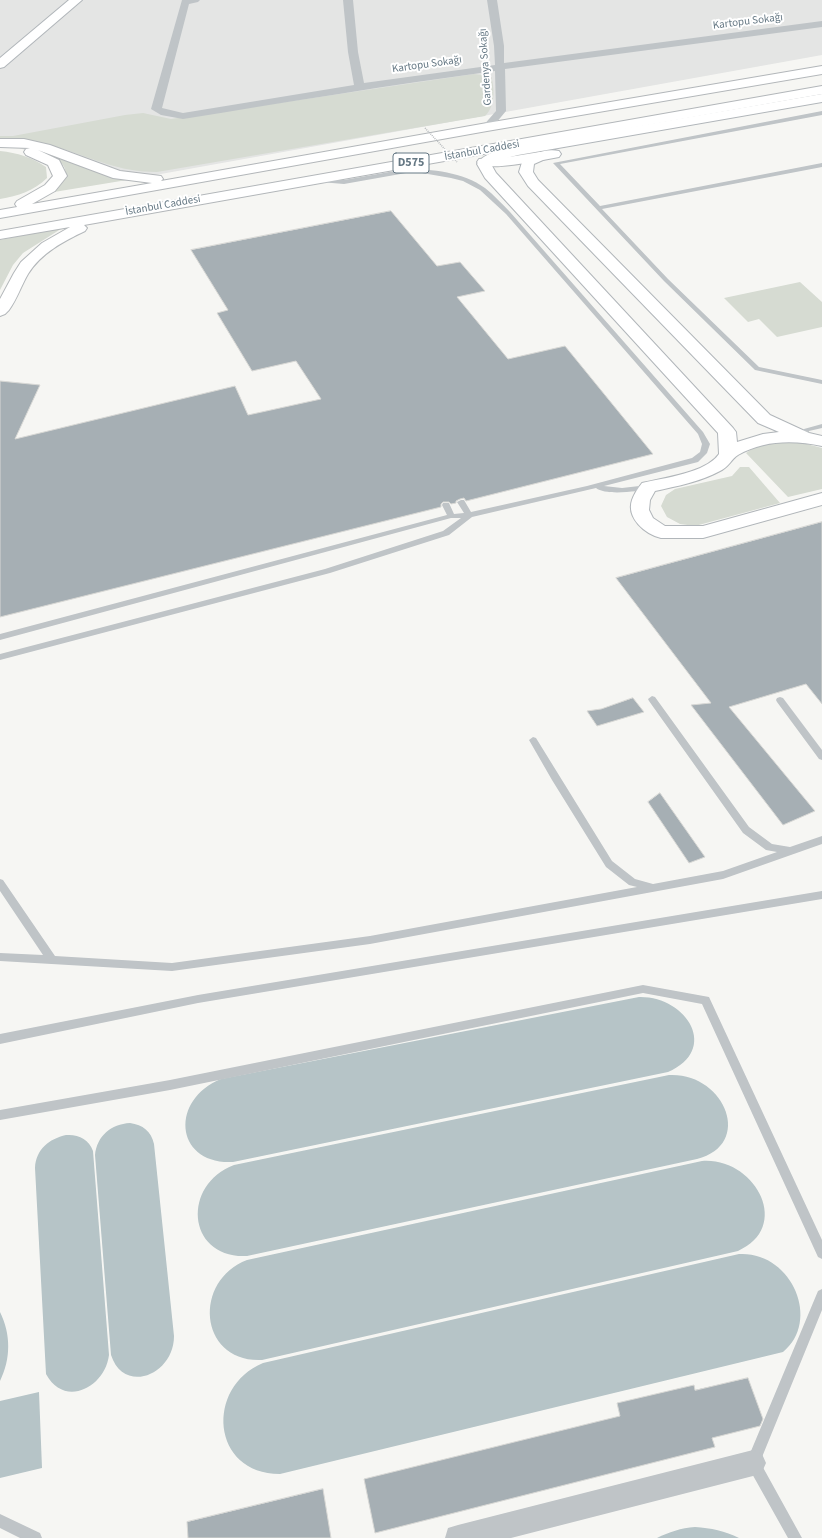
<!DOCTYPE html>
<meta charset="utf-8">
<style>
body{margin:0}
canvas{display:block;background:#f6f6f3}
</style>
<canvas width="822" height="1538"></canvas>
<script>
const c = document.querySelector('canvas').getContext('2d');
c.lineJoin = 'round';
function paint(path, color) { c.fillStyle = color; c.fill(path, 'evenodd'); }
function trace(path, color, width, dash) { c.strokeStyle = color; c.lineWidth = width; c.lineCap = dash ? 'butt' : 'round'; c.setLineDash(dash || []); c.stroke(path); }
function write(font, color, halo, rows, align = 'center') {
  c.font = font + ' "Source Sans 3",sans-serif'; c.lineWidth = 4; c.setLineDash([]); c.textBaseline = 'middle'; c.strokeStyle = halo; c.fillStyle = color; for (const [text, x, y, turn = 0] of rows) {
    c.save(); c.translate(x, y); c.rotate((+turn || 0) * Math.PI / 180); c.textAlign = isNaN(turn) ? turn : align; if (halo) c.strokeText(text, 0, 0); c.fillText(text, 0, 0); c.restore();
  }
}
const built = new Path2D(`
 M0 0H822V55L122 181 0 142Z`);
const green = new Path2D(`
 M474 74 491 76C495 89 495 107 485 116L157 172C119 172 95 159 60 148 41 142 20 139 0 138V136H13L125 115 143 113 171 119Z
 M36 149 133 179 48 193C53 189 60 185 63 180 74 163 47 154 36 149Z
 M0 151C18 153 31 157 46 167L47 178C34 191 18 196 0 199Z
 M64 227 23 253 13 265 0 290V240Z
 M800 282 822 302V327L777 337 759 319 748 322 724 298Z
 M795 441 822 448V489L788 497 746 453C760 442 778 442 795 441Z
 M740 467H749L780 503 695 526 680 524 667 517 661 506 666 495 675 489 732 476Z`);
const water = new Path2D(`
 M639 997C687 996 720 1050 668 1072L233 1162C175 1165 169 1100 221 1079Z
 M669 1075C724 1072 755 1144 697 1159L247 1256C187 1259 181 1185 234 1165Z
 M130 1123C143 1125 151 1131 154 1144L174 1336C174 1375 124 1395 111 1355L95 1155C97 1136 111 1124 130 1123Z
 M66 1135C78 1134 89 1139 93 1151L109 1355C105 1388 64 1408 46 1374L35 1168C36 1149 49 1139 66 1135Z
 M702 1161C755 1157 793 1227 738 1251L262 1360C199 1363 192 1281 247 1260Z
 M739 1254C791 1251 822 1320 783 1352L280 1474C211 1474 205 1387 263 1363Z
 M0 1312C11 1334 11 1359 0 1381Z
 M39 1392 42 1468 0 1478V1401Z
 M695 1527C711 1528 725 1531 739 1538H657C669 1532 681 1528 695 1527Z`);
const building = new Path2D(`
 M391 211 437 266 460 262 485 291 457 297 508 359 565 346 653 454 466 501 464 498 460 499 456 501V503L451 504 449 502H443L441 504V507L0 617V381L40 385 15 439 235 386 248 415 321 399 296 361 252 371 217 313 228 310 191 250Z
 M822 522V704L806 684 729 707 815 811 783 825 691 705 711 703 616 578Z
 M633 698 644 712 597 726 587 711 601 709Z
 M660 793 705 857 689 863 648 802Z
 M748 1378 763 1419 760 1426 712 1438 715 1447 375 1533 364 1479 620 1416 617 1403 694 1385 695 1390Z
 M323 1489 331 1538H188L187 1522Z`);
const lane = new Path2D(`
 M822 111V115L560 164 600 206 822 163V167L602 209 668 279 759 367 822 380V384L755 370 664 281 553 163Z
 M406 169C432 169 463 172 485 188 494 195 502 204 510 212L703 432 710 444 707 453 698 462 604 486 622 488 648 485H651V489C639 491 606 496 596 488L472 517 449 535 330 573 0 660V654L325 569 443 531 461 518H451L0 640V634L447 515 442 505 443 503H449L454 514 464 513 457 502 461 500H464L471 512 587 486 692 458 700 452 702 444 698 434 506 214 480 190 463 181 451 178 422 173H406L344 184 320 182 317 180 320 178 344 180Z
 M822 424V428L809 431 807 439H804L800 437 804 429Z
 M652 696 655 697 749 827 772 844 790 847 822 836V844L723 879 370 944 172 971 0 961V953L43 955 0 891V879L3 880 55 956 172 963 370 936 637 887 629 885 606 867 552 780 529 740 533 737 536 738 612 861 635 879 653 884 723 871 777 852 766 850 743 833 649 701 648 699Z
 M780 697 783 698 822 750V760L819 759 777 702 776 700 777 698Z
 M822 891V899L198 1003 0 1044V1034L198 995Z
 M643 985 709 997 822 1240V1259L818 1257 702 1004 643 993 170 1090 0 1120V1110L170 1080Z
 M822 1289V1310L760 1462 802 1538H788L746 1463 818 1291Z
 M0 1514 40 1533 42 1538H20L0 1528Z`);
const street = new Path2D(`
 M182 0H200L198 2 189 4 162 108 183 113 354 85 348 52 343 0H353L358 52 364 83 495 65 494 46 487 0H497L504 46V63L822 21V27L505 69 506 111 491 129 487 130 482 127 496 111 495 71C390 85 288 102 183 119L161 115 151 109Z
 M753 1450 762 1454 766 1463 762 1472 753 1476 511 1538H445L448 1528 458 1525Z`);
const primary = new Path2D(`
 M69 0H82L4 67 0 68V58Z
 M822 94V102L518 155 499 160 491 164 496 173 733 428 736 432 737 442 763 434 779 432 758 423 528 186 519 172 523 159C534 154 546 148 559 151L561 154 559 157 543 160 534 164 533 172 538 180 770 415 809 433 822 436V446C794 440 764 440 738 455 732 458 729 467 720 471 700 482 677 486 655 491L650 500 649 510 653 518 665 526H703L822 493V505L703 538H661C645 534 626 518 632 500 634 494 638 488 642 483 663 478 706 473 719 454L718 433 485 178 477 164C486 151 503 150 517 147Z`);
const highway = new Path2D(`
 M822 66V74L487 131 0 218V210L17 207 15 204 17 201 45 185 53 176 48 165 26 155 24 152 26 149 30 148 0 147V139H24L50 145 120 171 161 176 163 179 161 181 487 123ZM38 150 113 178 152 183 32 204 55 191 67 176 59 160Z
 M822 86V94L84 225 87 228 85 231C64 241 41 253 28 274 21 286 17 299 9 310L5 314 0 316V299L14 273 21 262 42 243 70 227 0 239V231Z
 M540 152 545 153 547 156 545 159C527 163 497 169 479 165L477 162 479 159 509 157Z`);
const pathBridge = new Path2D(`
 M425 128 457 162`);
const farStreetnames = [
 ["Kartopu Sokağı",748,22,-7],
 ["Kartopu Sokağı",427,65,-8],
 ["Gardenya Sokağı",486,67,-94],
 ["İstanbul Caddesi",482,151,-10],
 ["İstanbul Caddesi",163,206,-10]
];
const shields = [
 [411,163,36]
];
const shieldNames = [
 ["D575",411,163]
];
paint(built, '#e4e5e4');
paint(green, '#d6dbd2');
paint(water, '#b6c4c7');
paint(building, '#a6afb4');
trace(building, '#d8d8d5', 1);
trace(primary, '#b1b6ba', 2);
trace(highway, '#b3b7ba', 2);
paint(lane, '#bfc4c7');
paint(street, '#bfc4c7');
paint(primary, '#fff');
paint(highway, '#fff');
trace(pathBridge, '#b7bbbe', 1.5, [1, 1]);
write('11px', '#657884', '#fff', farStreetnames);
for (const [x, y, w] of shields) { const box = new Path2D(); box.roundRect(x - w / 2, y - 10, w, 20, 3); c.fillStyle = '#fff'; c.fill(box); trace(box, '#657884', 1); }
write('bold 12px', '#657884', null, shieldNames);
</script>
